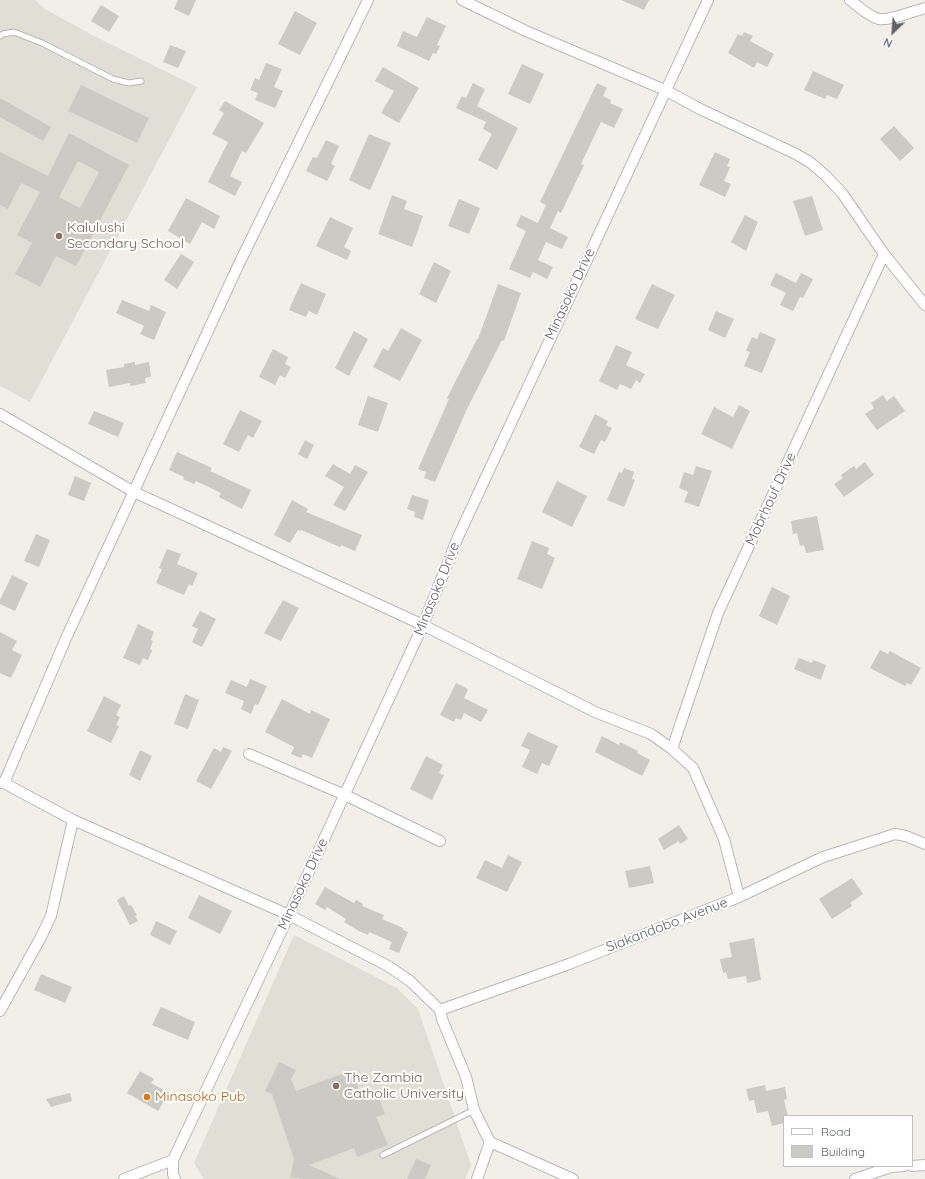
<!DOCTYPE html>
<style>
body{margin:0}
#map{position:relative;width:925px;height:1179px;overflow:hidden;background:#f1efe8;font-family:Quicksand,sans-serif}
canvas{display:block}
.legend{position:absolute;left:783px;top:1115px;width:130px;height:52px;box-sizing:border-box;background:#fff;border:1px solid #bfc1c3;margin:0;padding:5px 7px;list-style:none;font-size:12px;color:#5f6368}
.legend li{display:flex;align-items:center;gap:8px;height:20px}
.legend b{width:20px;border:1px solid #bfc1c3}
.north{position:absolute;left:873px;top:12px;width:40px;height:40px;-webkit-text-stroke:3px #fff;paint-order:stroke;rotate:205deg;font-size:11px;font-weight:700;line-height:16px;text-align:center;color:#5f6368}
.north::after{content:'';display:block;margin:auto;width:14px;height:18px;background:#5f6368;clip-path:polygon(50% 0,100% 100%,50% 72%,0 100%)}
</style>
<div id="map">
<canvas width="925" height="1179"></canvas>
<ul class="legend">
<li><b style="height:5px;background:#fff"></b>Road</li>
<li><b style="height:11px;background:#cccac5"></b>Building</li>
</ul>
<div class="north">N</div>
</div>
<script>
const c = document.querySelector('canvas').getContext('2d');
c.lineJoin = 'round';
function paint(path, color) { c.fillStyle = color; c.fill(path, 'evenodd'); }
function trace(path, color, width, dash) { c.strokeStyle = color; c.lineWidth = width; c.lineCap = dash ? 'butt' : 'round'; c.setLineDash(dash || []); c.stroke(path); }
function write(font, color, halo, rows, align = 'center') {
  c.font = font + ' Quicksand,sans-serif'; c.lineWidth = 4; c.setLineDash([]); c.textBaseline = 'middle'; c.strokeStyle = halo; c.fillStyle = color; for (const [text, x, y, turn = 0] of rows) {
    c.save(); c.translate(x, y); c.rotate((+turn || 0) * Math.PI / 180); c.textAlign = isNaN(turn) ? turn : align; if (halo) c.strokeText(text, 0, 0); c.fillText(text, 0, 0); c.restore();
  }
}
const education = new Path2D(`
 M0 0H35L45 9 94 36 197 87 30 402 0 386Z
 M294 935 397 988 418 1009 471 1165 465 1179H204L194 1163Z`);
const building = new Path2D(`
 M178 0H196L189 16 174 9Z
 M621 0H649L644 10Z
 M101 5 119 16 109 32 91 21Z
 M295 11 317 23 300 55 278 44Z
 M427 17 446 26 437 45 440 46 436 54 433 53 429 61 397 46 403 31 417 37Z
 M744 32 753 36 750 41 774 54 767 67 757 62 754 68 728 53 738 34 742 36Z
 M170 45 186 51 178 68 163 62Z
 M266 63 282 69 274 87 283 91 275 108 255 100 258 93 250 90 255 78 259 80Z
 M522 64 544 74 530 104 508 94Z
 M383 67 419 88 399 123 381 113 394 91 375 81Z
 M813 71 844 85 837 99 827 95 825 99 804 90Z
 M473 83 485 89 477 106 518 128 497 170 478 160 492 134 483 129 486 122 456 108 462 96 466 98Z
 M597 83 607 88 603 96 611 100 610 103 623 109 614 128 601 122 581 164 584 165 561 213 558 211 550 228 568 237 562 249 546 242 538 260 553 267 547 279 533 272 530 278 509 269 526 231 516 226 521 215 538 223 546 205 540 202Z
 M81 85 149 118 137 143 68 111Z
 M0 98 51 127 43 141 0 117Z
 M225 101 264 123 246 153 242 151 230 176 242 182 235 196 208 182 228 142 212 134 224 113 219 110Z
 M894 126 914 148 900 161 880 139Z
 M69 133 129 165 76 266 56 256 40 287 15 274 32 243 17 235 40 192 21 183 8 209 0 205V152L48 176ZM78 161 99 172 80 208 59 197Z
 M369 134 391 143 370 190 349 180Z
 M326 140 339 146 331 164 335 166 327 181 306 171 313 157 317 158Z
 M715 152 730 159 727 166 730 167 724 181 731 184 725 197 699 185Z
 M392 195 407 201 404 209 423 216 412 247 378 234Z
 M812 196 823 230 805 236 793 201Z
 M186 198 220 216 214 229 202 222 190 244 168 231Z
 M459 199 480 208 469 234 448 226Z
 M745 215 758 222 746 251 731 242Z
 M330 217 353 228 344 247 351 251 347 260 316 246Z
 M181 254 194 262 177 289 164 280Z
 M434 262 451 271 436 303 419 294Z
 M776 273 796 283 801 273 813 279 803 298 800 297 793 311 780 305 786 293 770 285Z
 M301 283 326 294 317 315 309 311 306 317 289 310Z
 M498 284 521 293 504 341 502 340 467 409 435 482 424 478 426 472 418 469 449 399 447 398 477 339H478Z
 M652 284 675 295 658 329 635 319Z
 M122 300 149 311 151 305 166 312 154 340 140 334 144 326 116 313Z
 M716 311 734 319 725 338 708 330Z
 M401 328 422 340 400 381 373 367 383 348 388 351Z
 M354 331 368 339 349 376 335 368Z
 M760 332 776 339 762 373 744 366 750 352 746 351 752 337 757 339Z
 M616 345 632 352 626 365 645 374 640 383 636 380 631 389 620 384 617 390 599 381Z
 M273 349 288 357 285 364 291 367 285 378 280 375 275 385 259 377Z
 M135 362V365L149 362 151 377 145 378 146 383 130 386V383L109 387 106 370 124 367V364Z
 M883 395 887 401 894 396 905 411 877 430 865 414 874 408 871 403Z
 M368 396 388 403 378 432 358 425Z
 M739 405 750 411 732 449 701 434 714 407 733 417Z
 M240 410 262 421 253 438 248 435 239 452 223 444Z
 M94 411 124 423 118 437 88 424Z
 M595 414 608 421 606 425 612 428 605 442 601 440 594 454 579 447Z
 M305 440 314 445 307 459 298 454Z
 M177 452 212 468 210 471 251 490 242 509 219 497 221 493 196 481 194 484 183 479 184 477 169 470Z
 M865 462 874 475 844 497 834 484 843 478 841 475 854 466 856 469Z
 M333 464 350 474 355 465 368 472 345 511 333 505 344 487 325 476Z
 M696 466 712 471 699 507 684 502 688 492 679 488 684 472 693 475Z
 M624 468 634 472 632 479 635 480 624 507 607 500 619 472 622 473Z
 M75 476 91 483 84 501 68 495Z
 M557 481 587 496 572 527 542 512Z
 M412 495 429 500 423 520 414 517 415 512 407 509Z
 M292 500 308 509 306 512 362 535 355 551 341 545 340 547 301 530 300 531 298 530 290 543 274 535Z
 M817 516 824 550 806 553 804 545 800 546 797 533 793 534 791 521Z
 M36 534 50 540 39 567 24 561Z
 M532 541 549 548 547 554 555 558 542 589 517 579Z
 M167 549 181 554 177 564 198 573 192 586 189 584 184 595 156 583 162 569 159 568Z
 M12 575 28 583 15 611 0 604V600Z
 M772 587 790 596 777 625 759 616Z
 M283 600 299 608 281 641 264 633Z
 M200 611 216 619 202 647 192 642 198 629 192 626Z
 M138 624 154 632 151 640 153 641 150 649 152 651 148 660 143 658 140 665 123 658Z
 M0 632 17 641 12 650 22 655 11 678 0 673Z
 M880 650 888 654 890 651 921 668 911 685 907 683 905 686 870 668Z
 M799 658 812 663 813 660 826 665 821 680 794 669Z
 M250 679 267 686 258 705 255 704 251 714 241 709 244 701 225 693 231 680 247 687Z
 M456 683 468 689 464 698 488 710 481 722 464 713 461 720 456 718 454 722 440 715Z
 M185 694 199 700 188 729 174 724Z
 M104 696 121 705 116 715 120 717 116 725 119 726 111 743 87 731Z
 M282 699 310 714 311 710 330 719 312 758 303 754 301 758 291 754 294 747 265 732Z
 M528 732 558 746 549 766 542 763 537 774 522 767 530 750 521 746Z
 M602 736 619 745 620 742 638 751 637 753 650 760 642 776 595 752Z
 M223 747 232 751 211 789 196 781 214 748 221 752Z
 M140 750 152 756 140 781 129 775Z
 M426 756 443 765 439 773 444 775 432 800 410 789Z
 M679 825 688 839 680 844 679 841 664 850 658 839Z
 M508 855 522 862 507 892 476 878 485 860 502 868Z
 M650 866 654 883 629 888 625 871Z
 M852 878 863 894 850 903 852 906 832 919 819 899Z
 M325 887 354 903 356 900 363 904 362 906 384 915 382 919 403 928V930L408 932 399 953 389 949 392 942 369 932 368 935 359 931 344 922 346 919 327 907 325 910 315 904Z
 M199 895 232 911 220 934 188 918Z
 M124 896 129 906 131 905 137 915 135 916 138 921 130 925 117 900Z
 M156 921 177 931 170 945 150 935Z
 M754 938 761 980 747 983 746 976 728 979 726 972 723 973 720 959 732 957 729 943Z
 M41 974 72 987 65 1003 34 990Z
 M161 1007 195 1022 188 1040 152 1025Z
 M279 1062 296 1070 291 1079 296 1091 355 1069 358 1078 355 1079 362 1099 377 1093 385 1114 376 1117 388 1145 357 1157 354 1148 309 1165 340 1179H300L299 1178H290L294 1159 272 1094 265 1091Z
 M140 1071 154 1079 151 1083 169 1093 158 1111 127 1093Z
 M765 1085 766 1091 785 1087 787 1099 784 1100 788 1116H784V1123L772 1126 768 1111 757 1113 754 1100 749 1101 746 1089Z
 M70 1093 72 1101 51 1107 46 1099Z
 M416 1159 431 1165 425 1179H407Z`);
const service = new Path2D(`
 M0 36 3 34 14 32 42 43 113 79 129 83 141 81
 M383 1155 474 1110`);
const minor = new Path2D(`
 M462 0 526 31 665 90 700 109 796 154 811 163 826 176 842 193 884 254 925 305
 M850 0C858 6 869 17 879 19 889 21 914 11 925 8
 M0 414 134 492 423 625 595 712 651 734 672 749 693 768 724 839 739 897 569 964 440 1010
 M672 749 718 613 884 254
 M249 754 345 795 440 841
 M0 783H4L67 636 238 266 368 0
 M4 783 73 820 289 915 388 966 410 981 440 1010 442 1019 466 1077 474 1110 490 1142 477 1179
 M739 897 823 857 895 834 906 836 925 844
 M0 1011 41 937 51 916 73 820
 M490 1142 573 1179
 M912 1166 925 1165
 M124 1179 173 1160
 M175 1179 173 1174V1160L289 915 423 625 458 537 708 0
 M855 1179 891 1167 904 1166`);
const markers = [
 [59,236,4,"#8d6e63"],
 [336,1086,4,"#8d6e63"],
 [147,1097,4,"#e8710a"]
];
const educationNames = [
 ["Kalulushi",67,228],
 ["Secondary School",67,244],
 ["The Zambia",344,1078],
 ["Catholic University",344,1094]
];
const streetNames = [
 ["Minasoko Drive",570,294,-65],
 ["Mobrhouf Drive",771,499,-65],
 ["Minasoko Drive",437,589,-68],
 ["Minasoko Drive",303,884,-65],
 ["Siakandobo Avenue",667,925,-21]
];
const foodNames = [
 ["Minasoko Pub",155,1097]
];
paint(education, '#e1ded6');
paint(building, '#cccac5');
trace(service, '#b5b8bc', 7);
trace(minor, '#b5b8bc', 12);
trace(service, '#fff', 5);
trace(minor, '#fff', 10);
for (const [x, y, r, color] of markers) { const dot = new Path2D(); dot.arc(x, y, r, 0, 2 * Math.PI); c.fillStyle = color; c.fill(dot); trace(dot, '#fff', 1.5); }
write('14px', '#785e54', '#fff', educationNames, 'left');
write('14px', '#5f6368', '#fff', streetNames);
write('14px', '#c56008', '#fff', foodNames, 'left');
</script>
